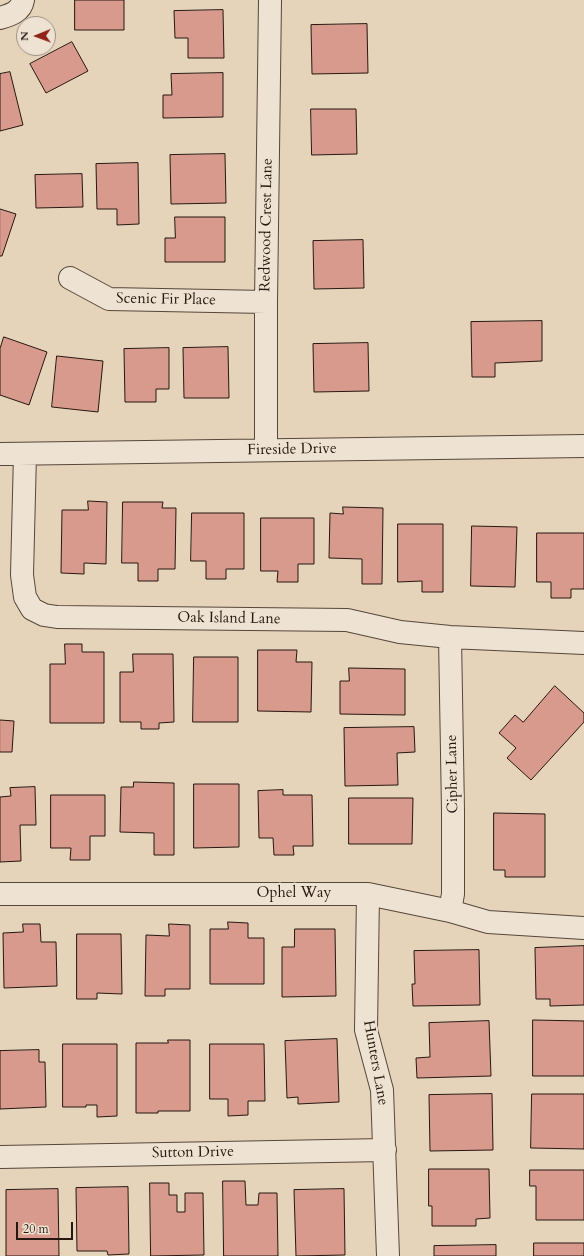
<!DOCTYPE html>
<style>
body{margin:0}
#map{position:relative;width:584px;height:1256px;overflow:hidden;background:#e5d4b9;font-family:Cardo,serif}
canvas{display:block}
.north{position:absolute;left:16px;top:16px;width:40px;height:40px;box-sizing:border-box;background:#eee3d2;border:1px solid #9e9185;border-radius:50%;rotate:269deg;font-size:11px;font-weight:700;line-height:16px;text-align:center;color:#271711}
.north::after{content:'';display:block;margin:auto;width:14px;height:18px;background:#8f2418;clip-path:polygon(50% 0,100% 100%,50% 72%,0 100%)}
.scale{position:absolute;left:16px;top:1222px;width:57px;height:18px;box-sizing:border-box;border:2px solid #271711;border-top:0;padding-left:5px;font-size:12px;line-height:14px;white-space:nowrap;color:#271711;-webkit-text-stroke:3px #eee3d2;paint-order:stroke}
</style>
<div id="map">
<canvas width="584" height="1256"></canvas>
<div class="north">N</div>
<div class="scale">20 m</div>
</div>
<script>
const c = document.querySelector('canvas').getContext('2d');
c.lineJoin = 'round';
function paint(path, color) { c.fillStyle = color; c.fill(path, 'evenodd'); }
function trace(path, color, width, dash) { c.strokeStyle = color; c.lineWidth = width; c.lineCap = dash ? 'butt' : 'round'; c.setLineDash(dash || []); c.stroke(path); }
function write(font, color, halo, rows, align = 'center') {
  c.font = font + ' Cardo,serif'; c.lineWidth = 4; c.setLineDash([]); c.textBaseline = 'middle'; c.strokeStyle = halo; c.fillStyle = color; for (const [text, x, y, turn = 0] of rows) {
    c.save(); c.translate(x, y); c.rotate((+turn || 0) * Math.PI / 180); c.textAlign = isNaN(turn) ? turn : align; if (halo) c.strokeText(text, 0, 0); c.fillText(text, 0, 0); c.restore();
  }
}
const building = new Path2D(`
 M75 0H124V30H75Z
 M223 10 224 58H188V38H175L174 11Z
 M367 24 368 73 312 74 311 25Z
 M72 42 88 71 46 93 30 64Z
 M10 72 23 125 0 131V74Z
 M223 73V117L163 118V95H172L171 74Z
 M311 109H356L357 154 312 155Z
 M225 154 226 203 171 204 170 155Z
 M138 163 139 224 117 225V209H97L96 164Z
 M82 174 83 207 36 208 35 175Z
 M0 209 16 214 2 256H0Z
 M175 217H225V262H165V238H175Z
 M363 240 364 288 314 289 313 241Z
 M542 321V361L495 363V377H472L471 322Z
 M4 337 47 352 29 405 0 395V349Z
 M368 343 369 391 314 392 313 344Z
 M228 347 229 398H184L183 348Z
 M169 348V389H156V402H125L124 349Z
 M57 356 103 361 98 412 52 407Z
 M88 501 107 502 106 564 84 563V574L61 573 62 510H88Z
 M123 502H163L162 508H176L175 569H158V581H138V563H122Z
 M343 507 383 508 382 584H362V559L329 558 330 513 343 514Z
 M192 513H244V569H226V579H206V561H191Z
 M261 518H314V564H298V582H277L278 571H261Z
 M398 524H443V592H422V581L398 582Z
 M472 526 517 527 515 587 471 586Z
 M537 533H584V589H571V598H551V582H537Z
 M65 644H82V652H104V723H50V664H65Z
 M258 650H297L296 662H312L311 712 258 711Z
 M133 654H173L174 722 159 723V729H141V722H120V672H133Z
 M194 657H238V722H193Z
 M349 668 405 669V715L340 714V681H349Z
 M555 686 584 713V722L531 780 507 758 516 748 499 733 515 715 523 722Z
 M0 720 14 721 12 752H0Z
 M414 727 415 752 397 753 398 785 345 786 344 728Z
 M134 782 174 783V855H154V833L120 832 121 787H133Z
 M194 784H239V847L194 848Z
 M35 787 36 825H20L21 861 0 862V797L11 796 10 788Z
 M283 790V795H312L313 846H293L294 855H274L273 838H259L258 791Z
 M51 795H105V836H90V860H70L71 848H51Z
 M349 798H413L412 844H349Z
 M494 813 545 814V877H505V870H494Z
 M228 922 248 923V938H264V984H210V929H228Z
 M23 924H40L41 942H56L57 986 4 988 3 933 23 932Z
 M169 924 190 925V989H165V996H145L146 935 169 936Z
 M295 929H335L336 996 282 997V947H294Z
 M77 934H121L122 994 97 993V999H77Z
 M584 946V1005L550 1006V999H536L535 948Z
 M479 950 480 1005 413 1006 412 984H415L414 951Z
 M533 1020 584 1021V1076H533Z
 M489 1021 491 1076 417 1078 416 1058 430 1057 429 1023Z
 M337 1039 339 1102 298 1104V1097L287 1098 285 1041Z
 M168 1040H190V1111H158V1113H136V1043H168Z
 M63 1044H117V1116L97 1117V1105H86V1107H63Z
 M210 1044H264L265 1101H248V1115L228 1116V1099H210Z
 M39 1050V1062H45L46 1107 0 1109V1051Z
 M492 1094 493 1150 430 1151 429 1095Z
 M532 1094H584V1149L531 1148Z
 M429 1169H489L490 1218 476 1219V1226H432V1206H429Z
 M530 1170H584V1220H536V1186H530Z
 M223 1181H245L246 1205H258L259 1193H277L278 1256H224Z
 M150 1183H169V1195H177V1212H185V1193H203L204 1255 151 1256Z
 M128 1187 129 1254 108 1255 107 1251H77L76 1188Z
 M58 1189 59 1256H6V1190Z
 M344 1189 345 1255 296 1256 294 1190Z
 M534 1243H584V1256H534Z
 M496 1245V1256H434V1246Z`);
const street = new Path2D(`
 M0 18C10 15 21 12 23 0
 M70 278 109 299 266 302
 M266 450V302L270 0
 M0 454 584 446
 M25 454 22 575 25 597 32 609 44 615 57 617 347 620 400 632 450 637 584 643
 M0 894H368L450 911 488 922 584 928
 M368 894 366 1030 382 1090 388 1256
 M450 911 453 894V811L450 637
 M0 1157 385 1150`);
const streetNames = [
 ["Redwood Crest Lane",267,225,-89],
 ["Scenic Fir Place",166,300,1],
 ["Fireside Drive",292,450,-1],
 ["Oak Island Lane",229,619,1],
 ["Cipher Lane",453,774,-91],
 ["Ophel Way",294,894],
 ["Hunters Lane",375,1063,80],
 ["Sutton Drive",193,1153,-1]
];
paint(building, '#d79a8c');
trace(building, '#271711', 1);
trace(street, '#56463b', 24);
trace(street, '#eee3d2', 22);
write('15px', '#271711', '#eee3d2', streetNames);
</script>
